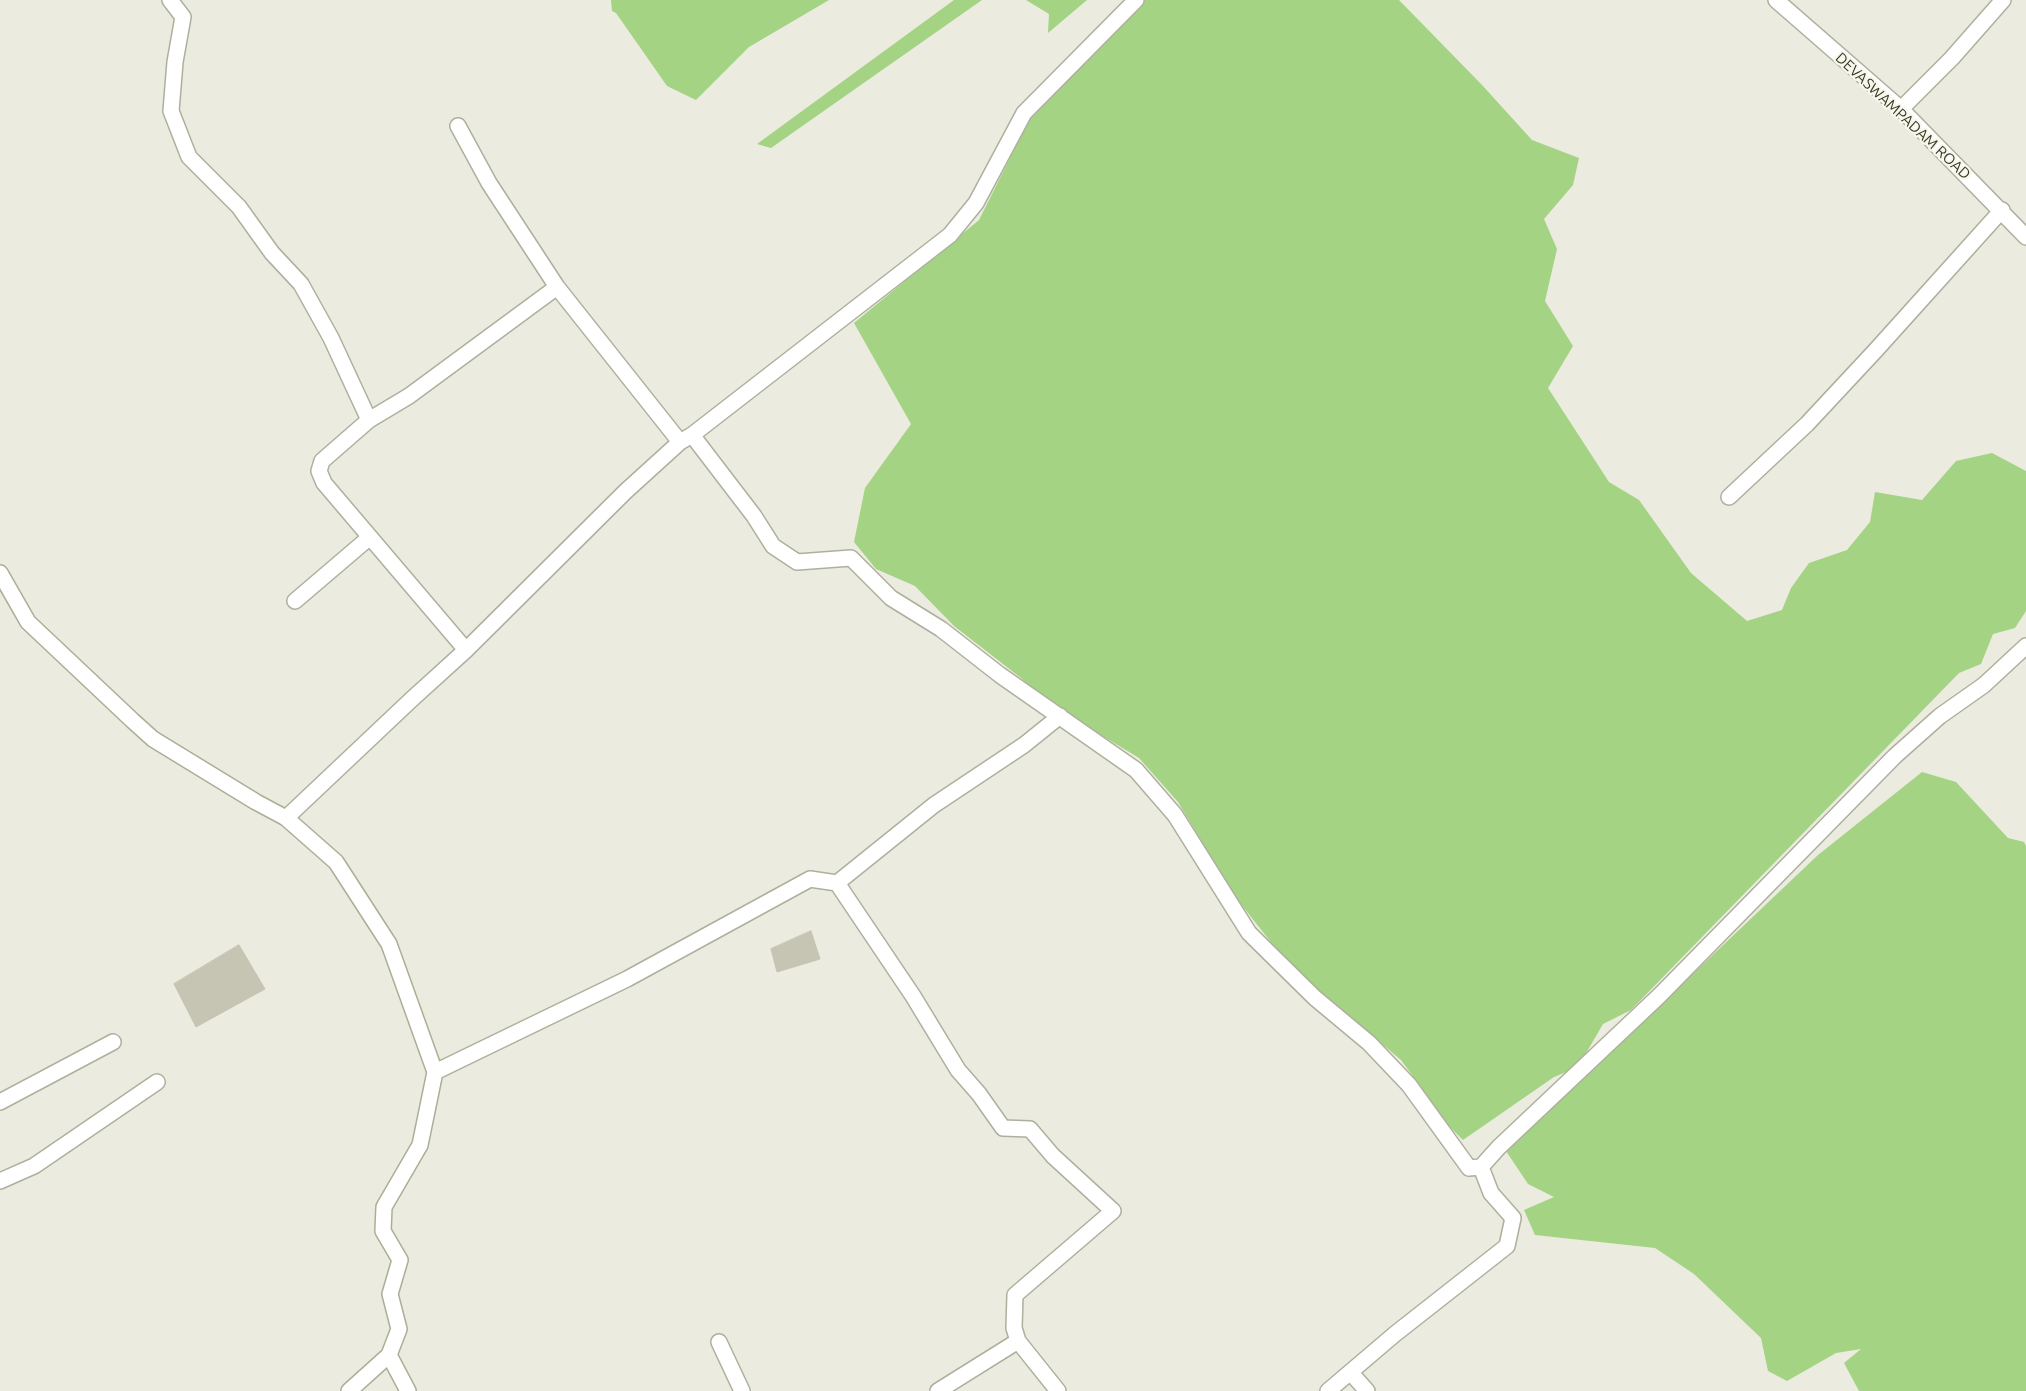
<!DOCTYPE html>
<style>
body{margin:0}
canvas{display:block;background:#ebebdf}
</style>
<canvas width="2026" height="1391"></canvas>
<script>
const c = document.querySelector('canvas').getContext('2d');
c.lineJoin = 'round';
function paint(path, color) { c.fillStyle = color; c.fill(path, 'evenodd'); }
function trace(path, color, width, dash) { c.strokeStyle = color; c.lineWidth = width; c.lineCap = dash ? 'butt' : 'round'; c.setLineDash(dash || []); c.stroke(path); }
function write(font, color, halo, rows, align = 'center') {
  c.font = font + ' Ubuntu,sans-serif'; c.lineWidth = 4.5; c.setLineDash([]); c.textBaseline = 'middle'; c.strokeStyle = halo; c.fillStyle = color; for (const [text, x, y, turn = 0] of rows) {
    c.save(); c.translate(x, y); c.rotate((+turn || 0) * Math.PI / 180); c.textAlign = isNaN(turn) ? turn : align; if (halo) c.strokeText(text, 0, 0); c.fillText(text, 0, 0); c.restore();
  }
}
const water = new Path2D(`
 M611 0H829L749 47 696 100 667 86 616 13 612 11Z
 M954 0H982L771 148 757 144Z
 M1026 0H1087L1048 33 1049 14Z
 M1141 0H1399L1482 85 1532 140 1579 158 1573 185 1544 219 1557 249 1545 301 1573 346 1548 388 1609 482 1639 500 1691 573 1747 621 1782 610 1791 588 1809 563 1847 550 1870 522 1875 492 1922 500 1956 461 1992 453 2026 471V611L2015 628 1993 634 1981 664 1959 673 1631 1010 1603 1024 1578 1067 1554 1077 1463 1140 1438 1115 1423 1090 1401 1060 1290 966 1236 898 1178 802 1139 758 1050 704 1021 678 954 626 915 586 876 569 854 542 865 488 911 424 854 323 979 220 1035 108Z
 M1922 772 1956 782 2008 838 2024 842 2026 846V1391H1859L1844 1363 1861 1349 1836 1353 1787 1381 1768 1371 1761 1338 1694 1274 1655 1248 1535 1235 1524 1210 1554 1197 1528 1184 1506 1151 1818 855Z`);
const building = new Path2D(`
 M811 931 820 959 777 972 771 949Z
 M239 945 265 989 196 1027 174 984Z`);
const street = new Path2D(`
 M170 0 183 17 175 62 171 111 189 157 239 207 272 253 301 284 331 338 369 420
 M1776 0 1901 109 2026 237
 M1901 109 1952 58 2003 0
 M458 126 489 183 557 287 680 442
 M692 435 754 516 773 546 797 562 851 558 891 598 941 629 1000 675 1136 770 1175 815 1249 933 1315 998 1369 1043 1409 1085 1469 1168 1481 1167
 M1729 497 1807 424 1876 350 2002 210
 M295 601 370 537
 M466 650 324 483 319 471 322 461 369 420 409 396 557 287
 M286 818 412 699 466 650 626 491 680 442 692 435 950 235 976 203 1024 113 1136 0
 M435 1072 627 979 810 879 837 883
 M0 1102 113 1042
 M0 1181 34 1166 157 1082
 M1018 1341 1014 1328 1015 1295 1113 1211 1053 1156 1030 1129 1003 1128 979 1094 958 1070 913 996 837 883 934 805 1024 745 1060 716
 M719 1342 742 1391
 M1351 1373 1367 1391
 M938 1391 1018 1341 1058 1391
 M1328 1391 1395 1334 1507 1246 1513 1218 1491 1193 1481 1167 1499 1147 1659 996 1895 756 1940 716 1984 685 2026 646`);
const secondary = new Path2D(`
 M0 573 28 622 133 721 153 739 256 802 286 818 336 862 389 944 435 1072 420 1145 384 1207 383 1231 400 1260 390 1294 399 1329 389 1355 349 1391
 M389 1355 408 1391`);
const streetNames = [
 ["DEVASWAMPADAM ROAD",1903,116,43]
];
paint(water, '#a4d384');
paint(building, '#c6c5b4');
trace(building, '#c4c5b1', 1);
trace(street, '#aeb09e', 18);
trace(secondary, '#acae95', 18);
trace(street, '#fff', 15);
trace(secondary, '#fff', 15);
write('15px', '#373c1f', '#f8f7ef', streetNames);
</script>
